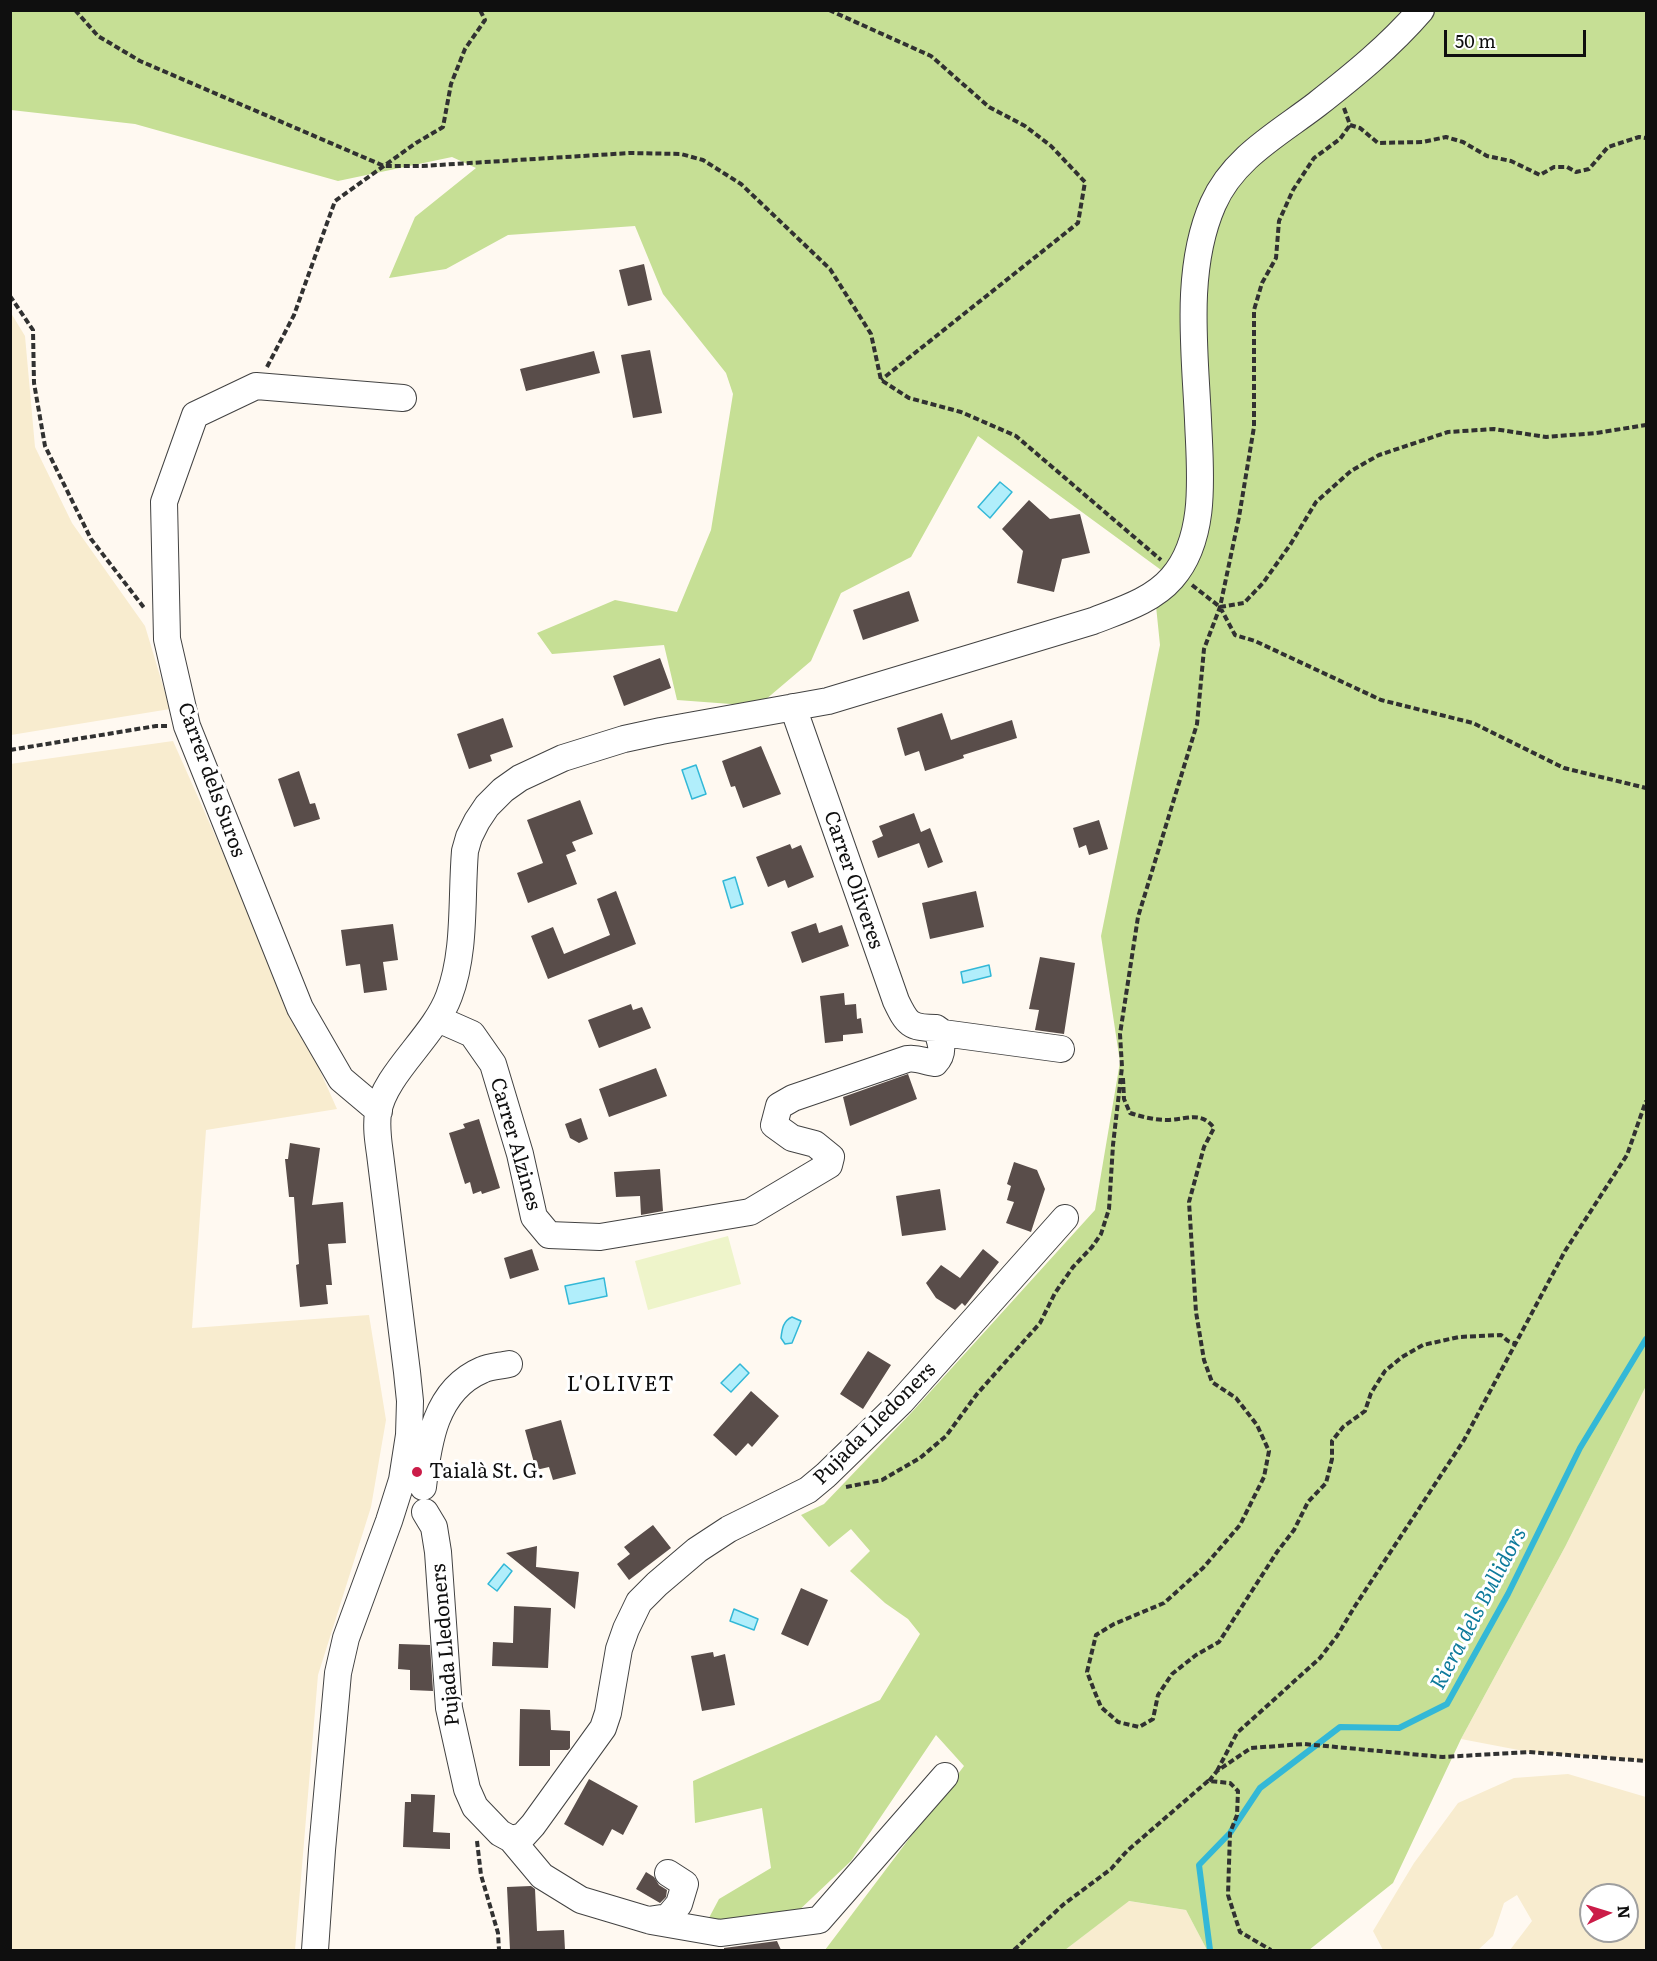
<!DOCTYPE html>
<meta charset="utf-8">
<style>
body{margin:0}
#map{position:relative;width:1657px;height:1961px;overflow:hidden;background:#fff9f1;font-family:Literata,serif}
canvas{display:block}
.frame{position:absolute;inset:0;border:12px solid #0f0f0f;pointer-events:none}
.north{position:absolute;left:1579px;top:1883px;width:60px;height:60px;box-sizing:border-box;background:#fff;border:2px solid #9f9f9f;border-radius:50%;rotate:86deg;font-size:16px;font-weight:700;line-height:24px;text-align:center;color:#0f0f0f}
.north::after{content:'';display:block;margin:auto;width:21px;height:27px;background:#cb1c48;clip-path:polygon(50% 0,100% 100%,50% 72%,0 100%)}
.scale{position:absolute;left:1444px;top:30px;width:142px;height:27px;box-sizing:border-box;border:3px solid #0f0f0f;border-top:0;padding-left:8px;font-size:18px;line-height:21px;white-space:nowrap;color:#0f0f0f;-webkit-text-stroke:4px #fff;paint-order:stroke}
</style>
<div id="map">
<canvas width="1657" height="1961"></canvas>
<div class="frame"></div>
<div class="north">N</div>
<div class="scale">50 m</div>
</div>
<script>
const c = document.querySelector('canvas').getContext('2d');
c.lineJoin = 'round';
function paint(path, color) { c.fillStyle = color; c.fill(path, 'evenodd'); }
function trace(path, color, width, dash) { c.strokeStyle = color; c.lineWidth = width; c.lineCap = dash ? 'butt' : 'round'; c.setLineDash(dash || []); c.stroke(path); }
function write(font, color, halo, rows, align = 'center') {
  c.font = font + ' Literata,serif'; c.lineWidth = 6; c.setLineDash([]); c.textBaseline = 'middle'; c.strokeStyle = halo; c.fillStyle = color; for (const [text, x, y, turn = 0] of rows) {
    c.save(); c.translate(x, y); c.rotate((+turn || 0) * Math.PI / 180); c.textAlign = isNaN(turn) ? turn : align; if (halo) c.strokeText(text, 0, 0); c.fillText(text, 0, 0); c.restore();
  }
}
const farmland = new Path2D(`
 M11 313 25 336 35 447 72 523 145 626 170 709 11 735Z
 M173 741 337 1109 206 1130 192 1328 369 1315 386 1420 371 1507 318 1675 295 1950H11L10 764Z
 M1646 1386V1761L1529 1752 1461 1739 1565 1547Z
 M1568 1774 1646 1797V1950H1510L1532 1921 1517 1895 1504 1903 1493 1936 1478 1950H1383L1373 1931 1414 1863 1458 1803 1514 1778ZM1591 1895H1627V1931H1591Z
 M1128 1901 1186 1910 1207 1950H1065Z`);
const forest = new Path2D(`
 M11 11H1646V1386L1565 1547 1461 1739 1393 1883 1309 1950H1207L1186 1910 1129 1901 1065 1950H825L964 1766 936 1735 851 1861 794 1915 702 1931 719 1899 771 1868 762 1808 695 1823 693 1781 880 1700 920 1634 908 1619 885 1603 850 1571 870 1551 851 1529 829 1547 801 1515 824 1504 911 1413 1095 1210 1120 1062 1101 936 1160 645 1156 606 1172 578 978 436 911 557 841 593 811 661 758 706 677 700 664 645 552 654 537 633 615 600 677 612 711 530 733 394 726 373 663 294 635 226 508 235 446 269 389 278 415 217 476 168 452 157 338 181 135 124 11 110Z`);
const pitch = new Path2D(`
 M728 1236 741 1284 648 1310 635 1261Z`);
const water = new Path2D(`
 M1000 482 1012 492 990 518 978 507Z
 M696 765 706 794 692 799 682 770Z
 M735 877 743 904 731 908 723 881Z
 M989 965 991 976 963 983 961 972Z
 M604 1278 607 1296 569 1304 565 1286Z
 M792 1317 801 1321 792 1343 785 1344 781 1338C782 1329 783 1321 792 1317Z
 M740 1364 749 1373 731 1392 721 1383Z
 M504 1564 512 1571 497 1591 488 1584Z
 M734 1609 758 1619 754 1630 730 1621Z`);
const stream = new Path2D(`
 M1210 1950 1199 1865 1230 1833 1260 1788 1340 1727 1399 1728 1447 1704 1508 1594 1580 1448 1646 1339`);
const building = new Path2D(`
 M644 264 652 300 628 306 619 270Z
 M650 350 662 413 633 418 621 355Z
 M594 351 600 373 526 391 520 369Z
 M1029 500 1050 519 1080 514 1090 553 1062 559 1054 592 1017 583 1023 551 1002 529Z
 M909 591 919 621 863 640 853 610Z
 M660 658 671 688 624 706 613 676Z
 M942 713 951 740 1012 720 1017 738 963 755 964 758 925 771 919 751 905 756 897 728Z
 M503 718 513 747 490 755 492 761 469 769 457 734Z
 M761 746 781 794 743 808 735 786 731 787 722 761Z
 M299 771 310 804 315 803 320 819 294 827 278 779Z
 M580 800 593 834 572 842 576 851 566 855 577 884 528 903 517 873 543 863 527 820Z
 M914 813 921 832 930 828 943 862 928 868 919 843 878 858 872 841 883 836 879 826Z
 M1099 820 1108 849 1089 855 1086 845 1079 848 1073 828Z
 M790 844 792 849 801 845 814 877 788 888 785 880 768 887 756 857Z
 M616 891 636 944 548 979 531 936 553 927 564 954 610 935 597 899Z
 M976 891 984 927 930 939 922 903Z
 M816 923 819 933 842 925 849 946 802 963 791 932Z
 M393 924 398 960 383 962 387 990 364 993 360 964 346 966 341 930Z
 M1040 957 1075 963 1064 1034 1035 1030 1039 1010 1029 1009Z
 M844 993 845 1005 856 1004 857 1019 861 1018 863 1033 843 1035V1041L825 1043 820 996Z
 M631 1004 633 1010 642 1007 651 1028 599 1048 588 1020Z
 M656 1068 667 1096 609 1117 599 1089Z
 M908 1074 917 1099 850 1126 843 1097Z
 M581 1118 588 1139 579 1143 570 1138 565 1124Z
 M479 1119 500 1188 482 1194 481 1191 473 1194 470 1182 465 1184 449 1133 465 1128 463 1124Z
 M290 1143 320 1148 312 1205 343 1202 346 1243 328 1244 332 1285H326L328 1304 300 1307 296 1265 299 1264 294 1197H289L285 1159H288Z
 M1014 1162 1037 1170 1045 1189 1031 1232 1006 1223 1014 1202 1007 1200 1011 1186 1007 1184Z
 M660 1169 663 1211 641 1215 640 1196 616 1197 614 1172Z
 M940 1189 946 1230 902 1236 896 1196Z
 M532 1249 539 1270 510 1279 504 1258Z
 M983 1249 999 1262 965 1306 962 1303 955 1310 936 1298 926 1283 941 1265 960 1278Z
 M868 1351 891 1365 863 1409 840 1394Z
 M751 1391 779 1416 752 1447 748 1443 736 1456 713 1435Z
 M561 1420 576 1474 553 1480 549 1467 536 1470 525 1430Z
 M653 1525 671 1548 629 1580 617 1564 630 1554 624 1547Z
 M537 1546 536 1567 579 1572 575 1609 506 1553Z
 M801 1588 828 1600 808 1646 781 1634Z
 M514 1606 551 1608 548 1668 492 1666 493 1642 513 1643Z
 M399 1644 430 1645 433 1691 410 1690V1670L398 1669Z
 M713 1652 714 1657 725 1654 735 1705 702 1711 691 1656Z
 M520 1709 550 1710 551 1730 570 1731V1748L568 1750H550V1766H519Z
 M589 1779 638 1806 623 1835 612 1829 603 1846 564 1824Z
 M411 1794 435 1795 433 1832 450 1833V1849L403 1847 405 1802H411Z
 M646 1872 654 1877 659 1885 667 1890 666 1897 660 1903 636 1889Z
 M531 1886 535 1889 537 1931 564 1930 565 1950H510L507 1887Z
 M777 1941 781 1950H724V1948Z`);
const path = new Path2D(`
 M75 10 98 36 140 61 384 166H422L630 153 681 154 703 160 741 184 830 269 871 334 881 380 909 398 961 412 1016 436 1161 560
 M829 10 931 56 989 107 1025 126 1051 146 1085 182 1078 223 881 380
 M1344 108 1350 125 1360 128 1378 143 1423 142 1446 137 1463 142 1487 156 1511 161 1540 175 1554 167H1567L1576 172 1589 169 1608 147 1639 137 1646 138
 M10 296 33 330 34 383 45 446 91 539 145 609
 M267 367 294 315 335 201 416 143 443 127 451 84 465 49 485 20 480 10
 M1192 585 1220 607 1235 635 1255 641 1381 700 1473 723 1564 768 1646 788
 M1220 607 1244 603 1263 583 1290 545 1316 502 1351 471 1379 455 1448 432 1494 429 1546 437 1596 433 1646 425
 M10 750 156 726H167
 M1123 1078 1124 1099 1130 1113C1142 1117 1155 1120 1169 1120 1188 1119 1201 1111 1214 1128L1204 1147 1189 1202 1196 1312 1204 1360 1212 1382 1236 1398 1257 1425 1269 1451 1264 1477 1240 1525 1203 1568 1164 1603 1114 1624 1096 1635 1087 1672 1094 1690 1101 1707 1118 1722 1139 1727 1153 1719 1158 1695 1172 1674 1196 1655 1219 1642 1277 1552 1294 1530 1308 1502 1326 1483 1332 1459V1441L1343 1427 1365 1411 1371 1393 1385 1371 1402 1357 1423 1345 1459 1337 1501 1335 1508 1341 1516 1344
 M846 1487 882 1480 920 1458 946 1436 977 1394 1040 1323 1055 1293 1073 1267 1092 1247 1101 1234 1109 1209 1113 1145 1122 1067 1120 1034 1138 917 1197 724 1204 649 1220 607 1239 517 1254 427V310L1262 283 1276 258 1279 221 1293 190 1314 158 1340 139 1350 125
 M1217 1771 1237 1733 1320 1658 1337 1636 1355 1606 1464 1440 1565 1251 1627 1155 1646 1101
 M1209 1781 1217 1771 1251 1748 1304 1744 1443 1757 1529 1752 1646 1761
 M477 1841 481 1875 498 1933 499 1950
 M1014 1950 1064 1904 1111 1869 1127 1851 1208 1781 1230 1783 1238 1791 1237 1815 1230 1833 1228 1895 1240 1932 1271 1950`);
const minor = new Path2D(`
 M793 707 896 1001C907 1024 910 1028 936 1028
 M438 1019 472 1034 493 1064 520 1154 534 1217 549 1235 600 1237 750 1212 829 1165 831 1157 815 1144 792 1138 774 1125 779 1106 793 1098 907 1059C917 1057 925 1062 935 1063 946 1052 940 1041 936 1028
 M936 1028 943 1033 1061 1049
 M379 1111 341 1079 300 1008 187 726 167 639 164 502 195 415 256 386 403 398
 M423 1487C428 1443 435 1390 482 1370 490 1366 501 1366 509 1364
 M425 1512 434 1527 438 1552 449 1708 467 1789 475 1807 500 1833 511 1839 542 1876 581 1900 648 1920 668 1917 679 1904 685 1884 668 1873
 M511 1839 523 1836 533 1825 603 1728 608 1713 619 1649 626 1629 639 1602 657 1584 697 1550 729 1529 808 1490 826 1475 901 1402 1065 1218
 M651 1921 720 1933 819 1920 945 1776
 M315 1950 322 1850 338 1673 346 1638 389 1521 402 1480 409 1435 410 1401 407 1372 380 1154C378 1140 376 1127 378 1113 384 1074 434 1037 449 996 466 951 461 899 465 851L469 837 477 821 487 806 503 790 520 778 563 758 624 739 661 731 828 701 1093 621C1121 610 1152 601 1172 578 1208 537 1200 471 1198 420 1195 351 1184 270 1213 204 1233 158 1278 134 1316 105 1353 76 1390 46 1421 10`);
const markers = [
 [417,1472,6,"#cb1c48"]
];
const streetNames = [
 ["Carrer dels Suros",211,780,70],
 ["Carrer Oliveres",853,880,71],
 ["Carrer Alzines",515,1144,74],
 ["Pujada Lledoners",875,1424,-45],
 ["Pujada Lledoners",446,1645,-95]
];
const poiNames = [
 ["Taialà St. G.",429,1472]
];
const neighbourhoodNames = [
 ["L'OLIVET",621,1385]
];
const waterNames = [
 ["Riera dels Bullidors",1479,1609,-62]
];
paint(farmland, '#f8eccf');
paint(forest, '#c6df95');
paint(pitch, '#eef4ca');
paint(water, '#b1eefb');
trace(water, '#33b8d7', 1.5);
trace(stream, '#33b8d7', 6);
paint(building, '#594d4a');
trace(minor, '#424242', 28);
trace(path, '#313131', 4, [6, 3]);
trace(minor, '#fff', 26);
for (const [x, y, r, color] of markers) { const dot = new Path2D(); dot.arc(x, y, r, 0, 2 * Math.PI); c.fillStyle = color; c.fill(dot); trace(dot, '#fff', 2); }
write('20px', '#0f0f0f', '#fff', streetNames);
write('20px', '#0f0f0f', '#fff', poiNames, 'left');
c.letterSpacing = '1.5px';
write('21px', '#0f0f0f', '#fff', neighbourhoodNames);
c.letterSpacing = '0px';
write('italic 21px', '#0e7b9c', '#fff', waterNames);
</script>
